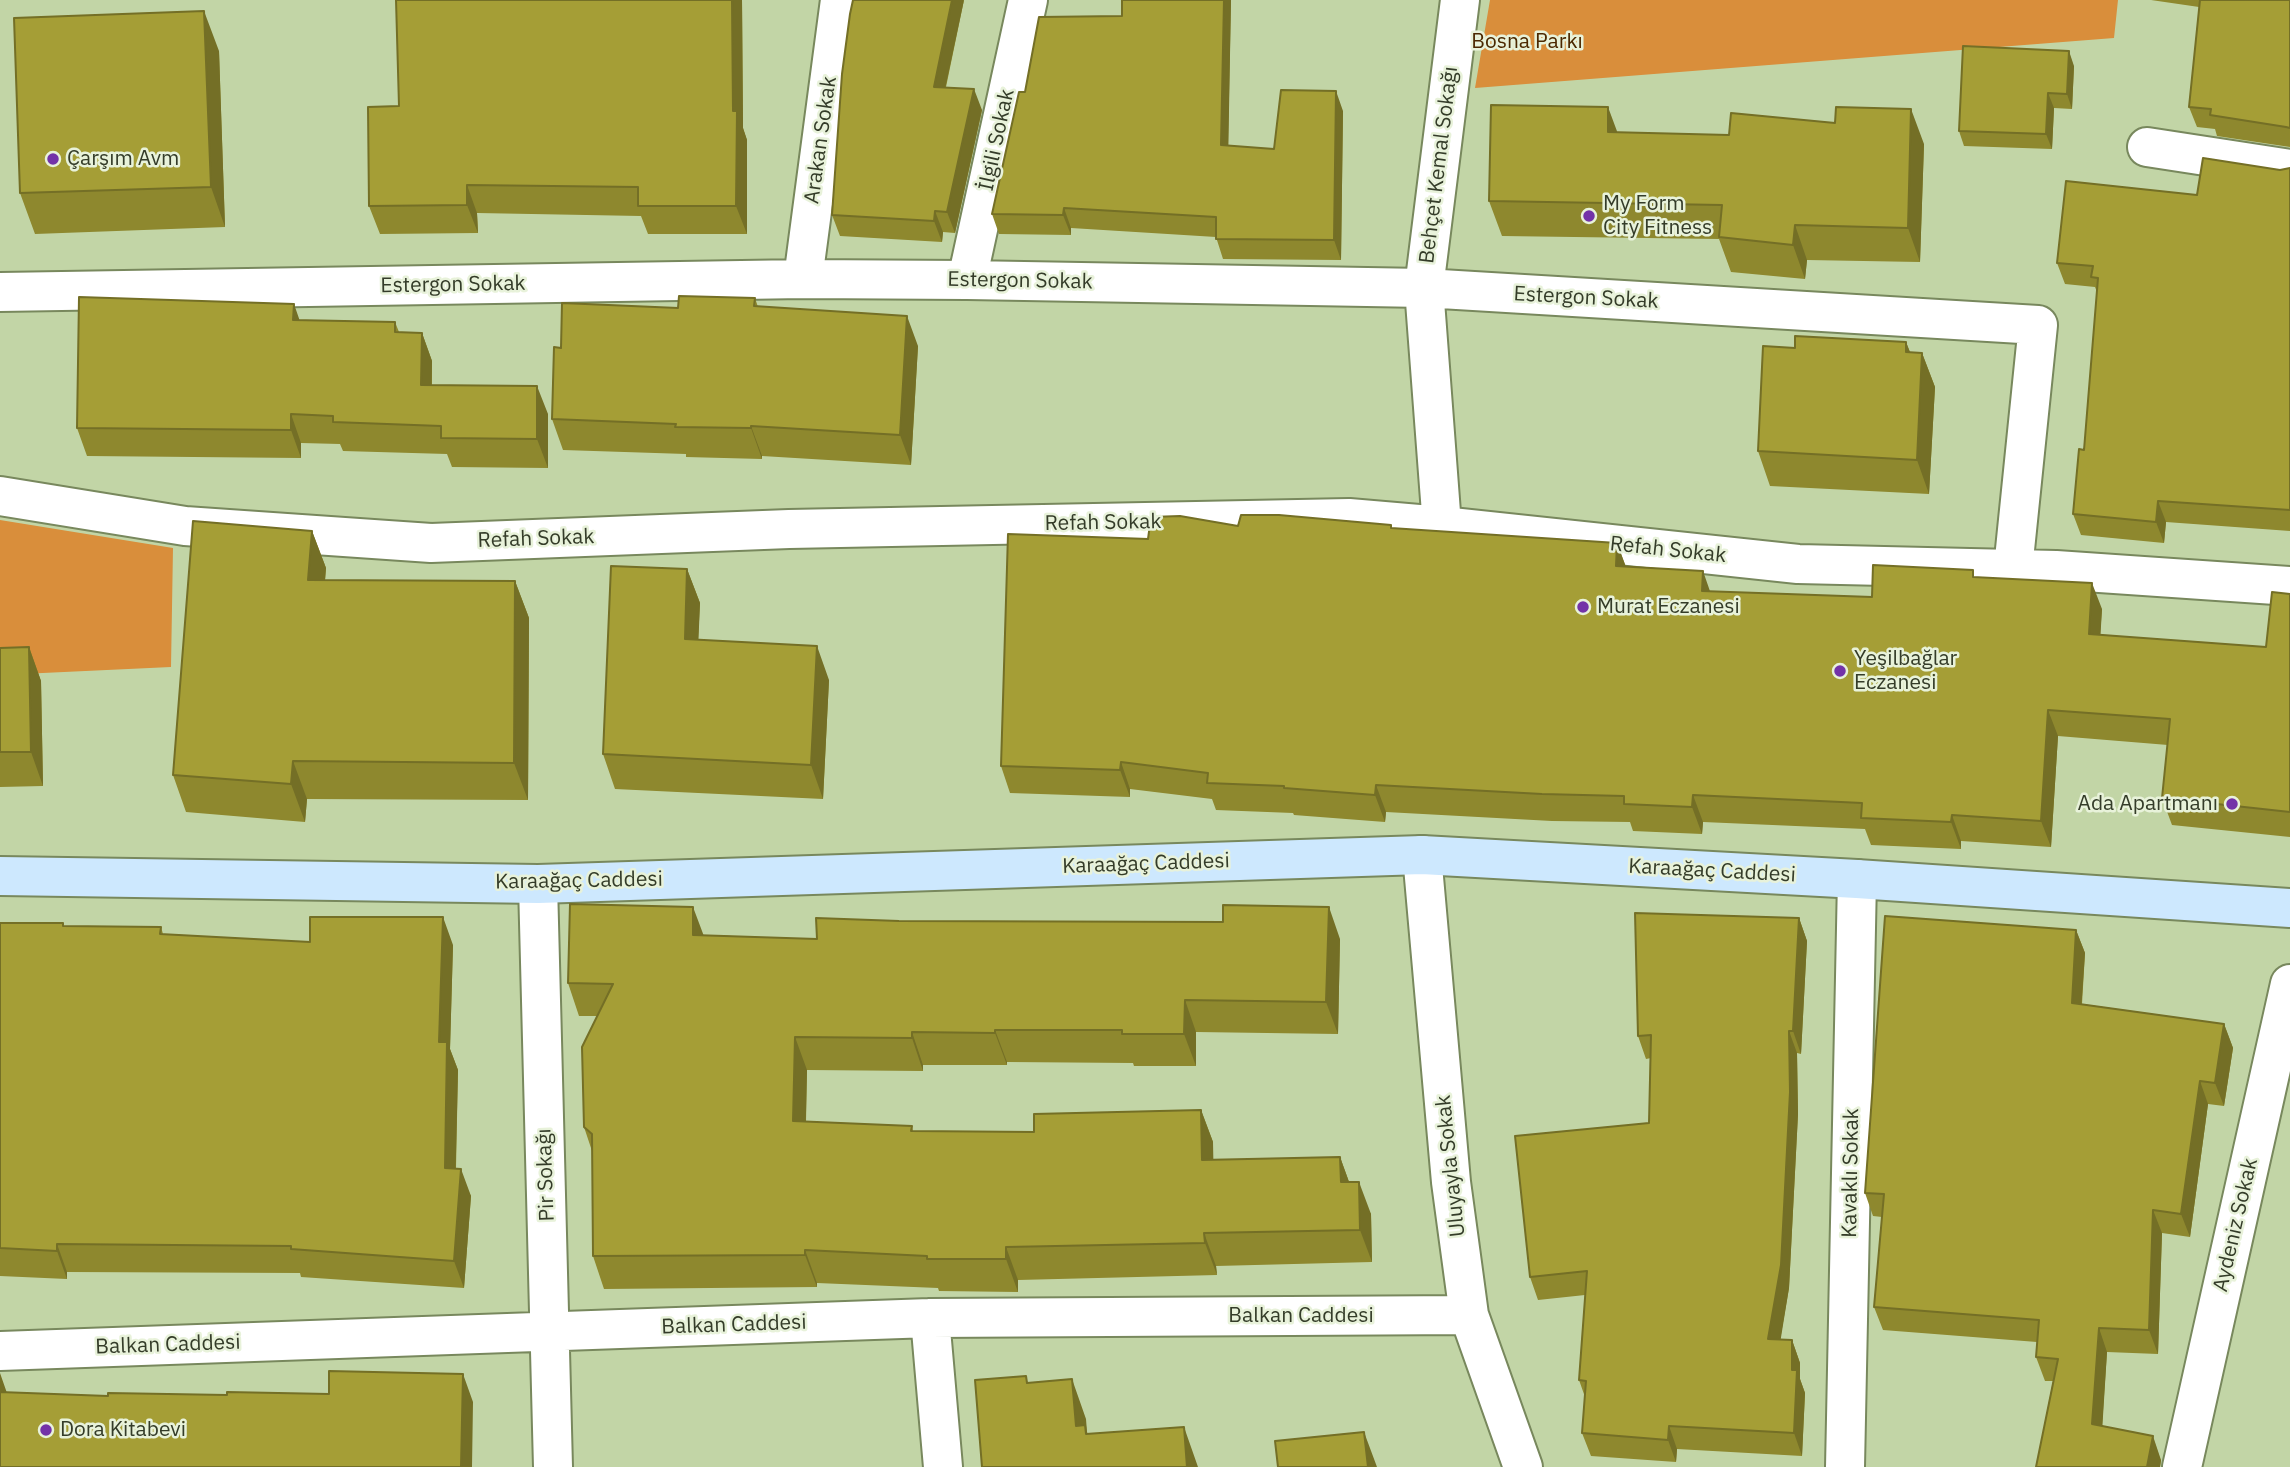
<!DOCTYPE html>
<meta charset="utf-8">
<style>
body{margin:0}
canvas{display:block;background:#c2d5a6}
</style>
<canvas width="2290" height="1467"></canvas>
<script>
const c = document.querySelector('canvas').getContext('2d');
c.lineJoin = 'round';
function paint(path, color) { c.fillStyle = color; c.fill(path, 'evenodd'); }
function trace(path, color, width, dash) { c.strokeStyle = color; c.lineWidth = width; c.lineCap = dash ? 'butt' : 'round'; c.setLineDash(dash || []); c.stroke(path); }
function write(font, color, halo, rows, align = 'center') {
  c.font = font + ' "IBM Plex Sans",sans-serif'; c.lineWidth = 5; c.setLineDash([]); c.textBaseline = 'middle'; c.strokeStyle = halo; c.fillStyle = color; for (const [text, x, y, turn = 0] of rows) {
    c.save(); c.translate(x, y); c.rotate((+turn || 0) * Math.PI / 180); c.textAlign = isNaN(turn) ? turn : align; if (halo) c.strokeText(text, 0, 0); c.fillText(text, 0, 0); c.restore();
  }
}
const green = new Path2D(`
 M1490 0H2118L2114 38 1475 88Z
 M0 520 173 548 171 667 0 675Z`);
const street = new Path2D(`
 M2147 147 2290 169
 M803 279 840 0
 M967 280 1028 0
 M0 292 803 279 967 280 1424 288 2038 325 2013 569
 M0 496 185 526 431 543 789 529 1349 518 1442 526 1798 564 2056 570 2290 586
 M1442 526 1424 288 1460 0
 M1422 855 1451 1182 1469 1315 1523 1467
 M538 884 553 1467
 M930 1318 943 1467
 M0 1351 930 1318 1469 1315
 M1845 1467 1857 879
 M2182 1467 2290 984`);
const secondary = new Path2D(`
 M0 876 538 884 1422 855 1857 879 2290 908`);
const wall = new Path2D(`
 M396 0H742L743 128 747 140V234H648L641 216 477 213 478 233 380 234 369 206 399 106Z
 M964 0 946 87 982 110 955 233 943 232 942 242 840 236 832 215Z
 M1122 0H1231L1228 146 1274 149 1343 111 1341 260 1223 259 1216 237 1071 228V235L999 234 992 214 1025 92 1122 16Z
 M2151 0H2290V147L2217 136 2215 129 2197 127 2189 107 2199 7Z
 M219 51 225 227 35 234 20 193Z
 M2074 66 2072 109 2054 108 2052 149 1964 146 1959 131Z
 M1618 132 1924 144 1920 262 1807 260 1805 279 1731 272 1719 239 1502 236 1489 201Z
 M2290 168V531L2166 522 2164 543 2081 535 2073 514 2084 450 2097 292 2095 287 2065 284 2057 263 2197 195 2280 170Z
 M755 298 758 307 918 346 911 465 762 456V459L686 457V454L563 450 552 419 561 348 678 308Z
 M299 320 395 322 399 332 422 333 432 361V385L548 414V468L452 467 447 454 343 451 340 444 301 443V458L87 456 77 428Z
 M1906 342 1910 352 1922 353 1935 387 1929 494 1770 486 1758 451 1795 348Z
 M1238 526 1392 529 1617 543 1626 567 1710 592 1872 597 1975 577 2102 609 2100 635 2266 647 2290 594V837L2172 825 2162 798 2168 745 2058 736 2051 847 1961 841V849L1871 845 1865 829 1703 822 1702 834 1633 831 1630 822 1552 821 1386 812 1385 822 1294 815 1293 813 1216 810 1212 799 1130 789V797L1010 793 1001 766 1148 539Z
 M312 531 326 568 325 580 515 581 529 618 528 800 307 799 305 822 186 812 173 775Z
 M687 569 700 603 698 640 829 680 823 799 615 789 603 754Z
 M29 647 41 681 43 786 0 787V648Z
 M1799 918 1807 941 1801 1054 1797 1053 1798 1114 1789 1288 1780 1340H1792L1800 1363V1379L1805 1393 1802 1456 1677 1449 1676 1462 1591 1456 1582 1433 1585 1397 1579 1380 1585 1295 1538 1300 1530 1277 1649 1123 1651 1058 1646 1059 1638 1036Z
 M0 923 64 926 161 927 163 934 310 942 453 945 450 1049 458 1070 456 1168 471 1196 464 1288 301 1277 300 1273 67 1272V1279L0 1276Z
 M2076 930 2085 953 2082 1004 2224 1024 2233 1048 2224 1106 2208 1104 2190 1237 2162 1233 2158 1354 2107 1352 2102 1426 2161 1460 2160 1467H2036L2053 1381H2045L2036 1357 2037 1342 1883 1330 1874 1307 1882 1217 1873 1216 1865 1193Z
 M704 935 817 939H1340L1338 1034 1196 1032V1066H1134L1133 1063 1007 1062V1065H923V1071L807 1070 806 1122 912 1126 913 1131 1034 1132 1201 1110 1213 1142V1160L1340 1157 1349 1182 1371 1214 1372 1262 1216 1266 1217 1275 1018 1280V1292L939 1291 938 1288 817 1283V1287L604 1289 593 1256 592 1151 584 1127 597 1016H579L568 983Z`);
const shadedWall = new Path2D(`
 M732 0H742L743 128 747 140V234L736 206 733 111Z
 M952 0H964L941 108 934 87Z
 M1224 0H1231L1228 165 1221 145Z
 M204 11 219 51 225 227 211 187Z
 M2069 51 2074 66 2072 109 2067 94Z
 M974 89 982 110 955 233 947 212Z
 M1336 91 1343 111 1341 260 1334 240Z
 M2048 93 2054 108 2052 149 2046 134Z
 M1608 107 1621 142 1608 132Z
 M1911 109 1924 144 1920 262 1908 228Z
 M467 185 477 213 478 233 467 205Z
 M1064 208 1071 228V235L1063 215Z
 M935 211 943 232 942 242 934 221Z
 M1795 225 1807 260 1805 279 1793 245Z
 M294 304 304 333 293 320Z
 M907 316 918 346 911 465 900 435Z
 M422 333 432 361 431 413 421 385Z
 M1906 342 1919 376 1906 352Z
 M1922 353 1935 387 1929 494 1917 460Z
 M537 386 548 414V468L537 439Z
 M291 414 301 443V458L291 430Z
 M751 426 762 456V459L751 428Z
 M2158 501 2166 522 2164 543 2156 522Z
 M312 531 326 568 322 617 308 580Z
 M1617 543 1627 570 1616 566Z
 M687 569 700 603 697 673 685 639Z
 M1703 571 1712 597 1702 591Z
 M515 581 529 618 528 800 514 763Z
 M2092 583 2102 609 2099 660 2089 634Z
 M817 646 829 680 823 799 811 765Z
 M29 647 41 681 43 786 31 752Z
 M2048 710 2058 736 2051 847 2041 821Z
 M293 761 307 799 305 822 291 784Z
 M1121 762 1130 789V797L1120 770Z
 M1376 785 1386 812 1385 822 1375 795Z
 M1693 795 1703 822 1702 834 1692 807Z
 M1952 815 1961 841V849L1951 822Z
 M693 907 705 939 693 935Z
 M1329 907 1340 939 1338 1034 1326 1002Z
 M443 917 453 945 450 1049 458 1070 455 1195 445 1168 439 1042Z
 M1799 918 1807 941 1801 1054 1793 1031Z
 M2076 930 2085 953 2080 1026 2072 1003Z
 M1185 1000 1196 1032V1066L1184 1034Z
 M2224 1024 2233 1048 2224 1106 2215 1083Z
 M995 1030 1007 1062V1065L995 1033Z
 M1789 1031 1797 1053 1798 1114 1789 1288 1777 1362 1768 1339Z
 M912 1032 923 1065V1071L912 1038Z
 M795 1037 807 1070 805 1154 793 1121Z
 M2200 1081 2208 1104 2190 1237 2181 1214Z
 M1201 1110 1213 1142 1214 1193 1202 1160Z
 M1340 1157 1352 1190 1341 1182Z
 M461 1169 471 1196 464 1288 454 1261Z
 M1359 1182 1371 1214 1372 1262 1360 1230Z
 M2153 1210 2162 1233 2158 1354 2149 1330Z
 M1204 1233 1216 1266 1217 1275 1205 1243Z
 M57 1244 67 1272V1279L57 1251Z
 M1006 1247 1018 1280V1292L1006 1259Z
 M805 1250 817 1283V1287L805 1255Z
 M2099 1328 2107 1352 2101 1448 2092 1424Z
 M1792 1340 1800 1363V1379L1805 1393 1802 1456 1794 1433Z
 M0 1373 8 1396 0 1397Z
 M463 1374 473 1402 472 1467H461Z
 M1072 1379 1086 1419 1087 1432 1100 1467 1076 1426Z
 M1669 1426 1677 1449 1676 1462 1668 1440Z
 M1184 1427 1198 1467H1187Z
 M1364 1432 1377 1467H1368Z
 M2153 1436 2161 1460 2160 1467H2147Z`);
const building = new Path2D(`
 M396 0H732L733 111H737L736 206H638V187L467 185V205L369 206 368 107 399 106Z
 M853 0H952L934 87 974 89 947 212 935 211 934 221 832 215 842 74 850 14Z
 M1122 0H1224L1221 145 1274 149 1281 90 1336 91 1334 240 1216 239V217L1064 208 1063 215 992 214 1019 92H1025L1039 17 1122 16Z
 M2200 0H2290V128L2286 127 2210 115 2211 109 2189 107Z
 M204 11 211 187 20 193 14 18Z
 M1963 46 2069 51 2067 94 2048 93 2046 134 1959 131Z
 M1491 105 1608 107V132L1729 135 1731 113 1835 123 1836 107 1911 109 1908 228 1795 225 1793 245 1719 237 1722 205 1489 201Z
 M2203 158 2280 170 2290 168V510L2158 501 2156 522 2073 514 2079 449 2084 450 2098 278 2091 277 2093 266 2057 263 2066 181 2197 195Z
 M679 296 755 298 754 306 907 316 900 435 751 426V428L675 427 676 424 552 419 554 347 561 348 562 303 678 308Z
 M79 297 294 304 293 320 395 322V332L422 333 421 385 537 386V439L441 438V426L333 422V416L291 414V430L77 428Z
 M1795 336 1906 342V352L1922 353 1917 460 1758 451 1763 346 1795 348Z
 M1241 515H1279L1391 525V528L1617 543 1616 566 1703 571 1702 591 1872 597 1873 565 1973 570V577L2092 583 2089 634 2266 647 2272 592 2290 594V812L2162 798 2170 719 2048 710 2041 821 1952 815 1951 822 1861 818 1862 803 1693 795 1692 807 1624 804V796L1542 794 1376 785 1375 795 1284 788V786L1207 783 1208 773 1121 762 1120 770 1001 766 1008 534 1148 539 1151 517 1180 516 1238 526Z
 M193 521 312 531 308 580 515 581 514 763 293 761 291 784 173 775Z
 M611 566 687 569 685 639 817 646 811 765 603 754Z
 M29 647 31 752H0V648Z
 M570 904 693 907V935L817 939 816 918 899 921 1223 922V905L1329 907 1326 1002 1185 1000 1184 1034H1122V1030H995V1033L912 1032V1038L795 1037 793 1121 912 1126 911 1131 1034 1132V1114L1201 1110 1202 1160 1340 1157 1341 1182H1359L1360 1230 1204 1233 1205 1243 1006 1247V1259H927V1256L805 1250V1255L593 1256 592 1134 584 1127 582 1047 613 984 568 983Z
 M1635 913 1799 918 1793 1031H1789L1790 1092 1781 1265 1768 1339 1792 1340V1370H1797L1794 1433 1669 1426 1668 1440 1582 1433 1586 1381 1579 1380 1587 1271 1530 1277 1515 1136 1649 1123 1651 1035 1638 1036Z
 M1885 916 2076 930 2072 1003 2224 1024 2215 1083 2200 1081 2181 1214 2153 1210 2149 1330 2099 1328 2092 1424 2153 1436 2147 1467H2036L2058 1359 2036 1357 2039 1320 1874 1307 1884 1194 1865 1193Z
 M310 917H443L439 1042H447L445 1168 461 1169 454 1261 291 1249V1246L57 1244V1251L0 1248V923H63V926L161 927 160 934 310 942Z
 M329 1371 463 1374 461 1467H0V1392L108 1396V1393L227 1395V1392L329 1394Z
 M1026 1376 1027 1383 1072 1379 1076 1426 1085 1425 1086 1434 1184 1427 1187 1467H982L975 1380Z
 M1364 1432 1368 1467H1278L1275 1441Z`);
const markers = [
 [53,159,7,"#7333a8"],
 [1589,216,7,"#7333a8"],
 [1583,607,7,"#7333a8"],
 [1840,671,7,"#7333a8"],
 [2232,804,7,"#7333a8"],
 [46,1430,7,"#7333a8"]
];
const parkNames = [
 ["Bosna Parkı",1527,42]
];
const streetNames = [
 ["Arakan Sokak",821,140,-82],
 ["İlgili Sokak",997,140,-78],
 ["Behçet Kemal Sokağı",1439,165,-83],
 ["Estergon Sokak",1020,281,1],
 ["Estergon Sokak",453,285,-1],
 ["Estergon Sokak",1586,298,3],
 ["Refah Sokak",1103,523,-1],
 ["Refah Sokak",536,539,-2],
 ["Refah Sokak",1668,550,6],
 ["Karaağaç Caddesi",1146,864,-2],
 ["Karaağaç Caddesi",1712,871,3],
 ["Karaağaç Caddesi",579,881,-1],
 ["Uluyayla Sokak",1451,1166,-96],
 ["Kavaklı Sokak",1851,1173,-89],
 ["Pir Sokağı",546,1175,-92],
 ["Aydeniz Sokak",2236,1225,-77],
 ["Balkan Caddesi",1301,1316],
 ["Balkan Caddesi",734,1325,-2],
 ["Balkan Caddesi",168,1345,-2]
];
const poiNames = [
 ["Çarşım Avm",67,159],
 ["My Form",1603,204],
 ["City Fitness",1603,228],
 ["Murat Eczanesi",1597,607],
 ["Yeşilbağlar",1854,659],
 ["Eczanesi",1854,683],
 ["Ada Apartmanı",2218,804,"right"],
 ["Dora Kitabevi",60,1430]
];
paint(green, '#d98e3b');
trace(street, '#78885d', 42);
trace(secondary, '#78885d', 42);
trace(street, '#fff', 38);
trace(secondary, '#cde8fe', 38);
paint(wall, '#8e882e');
paint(shadedWall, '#746f26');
paint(building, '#a59e36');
trace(building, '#746f26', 2);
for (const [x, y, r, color] of markers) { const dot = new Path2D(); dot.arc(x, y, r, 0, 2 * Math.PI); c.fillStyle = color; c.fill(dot); trace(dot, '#e8f2da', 2.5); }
write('21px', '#4b2800', '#e8f2da', parkNames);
write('21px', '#343c29', '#e8f2da', streetNames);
write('21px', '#343c29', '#e8f2da', poiNames, 'left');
</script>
